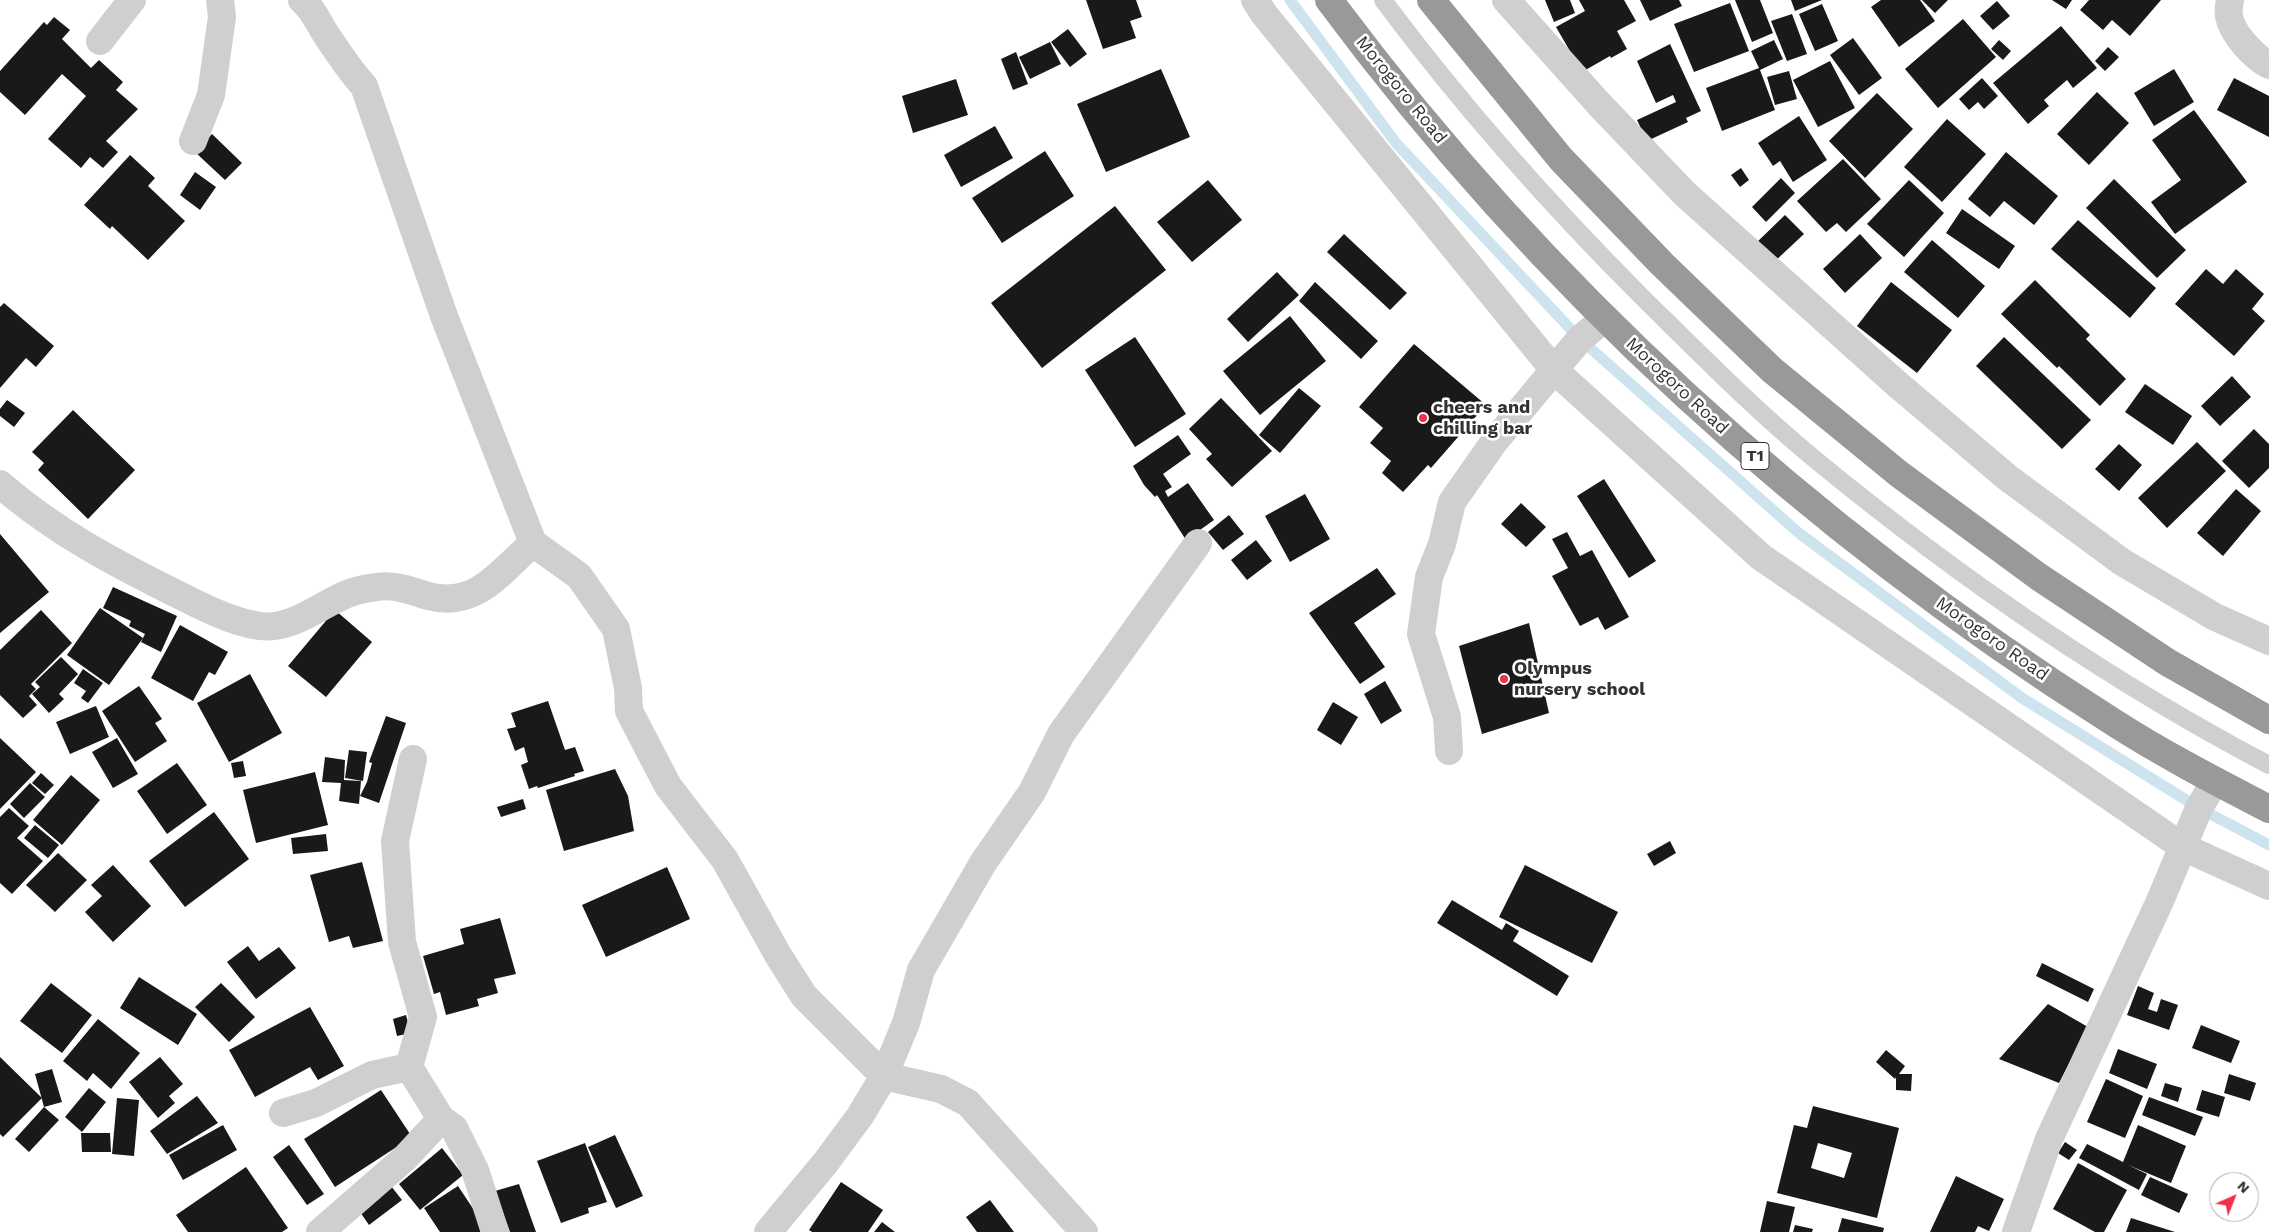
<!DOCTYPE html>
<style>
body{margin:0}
#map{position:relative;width:2269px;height:1232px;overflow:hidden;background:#fff;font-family:"Work Sans",sans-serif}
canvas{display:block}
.north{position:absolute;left:2209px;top:1172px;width:50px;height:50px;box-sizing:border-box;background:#fff;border:1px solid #adadad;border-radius:50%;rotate:44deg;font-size:14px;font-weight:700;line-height:20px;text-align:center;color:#323232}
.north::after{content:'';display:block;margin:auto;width:18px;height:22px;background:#ed304d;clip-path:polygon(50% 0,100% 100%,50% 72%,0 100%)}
</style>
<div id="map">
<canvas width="2269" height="1232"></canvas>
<div class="north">N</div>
</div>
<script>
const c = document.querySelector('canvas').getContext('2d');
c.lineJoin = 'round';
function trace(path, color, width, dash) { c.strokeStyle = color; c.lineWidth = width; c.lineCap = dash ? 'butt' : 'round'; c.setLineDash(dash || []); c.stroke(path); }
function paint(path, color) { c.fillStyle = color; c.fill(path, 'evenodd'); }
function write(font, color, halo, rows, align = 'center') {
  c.font = font + ' "Work Sans",sans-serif'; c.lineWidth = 5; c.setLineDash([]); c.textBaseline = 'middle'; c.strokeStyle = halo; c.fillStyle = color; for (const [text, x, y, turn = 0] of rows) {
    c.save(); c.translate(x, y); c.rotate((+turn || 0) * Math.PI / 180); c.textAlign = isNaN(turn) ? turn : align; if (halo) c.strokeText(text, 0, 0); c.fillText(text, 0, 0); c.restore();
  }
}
const stream = new Path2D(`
 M1290 0 1396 143 1580 339 1800 534 2022 698 2199 808 2269 845`);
const building = new Path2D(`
 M1086 0H1136L1142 17 1130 21 1136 38 1103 49Z
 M1545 0H1570L1575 13 1554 22Z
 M1579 0H1624L1636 21 1617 31 1627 49 1611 58 1610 56 1582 72 1556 27 1585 11Z
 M1640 0H1679L1682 6 1650 21Z
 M1735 0H1760L1773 33 1752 42Z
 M1791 0H1822L1795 11Z
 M1881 0H1920L1935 21 1899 47 1871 7Z
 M1922 0H1948L1935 13Z
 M2052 0H2072L2066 9Z
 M2089 0H2161L2130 36 2112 20 2103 30 2080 10Z
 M1997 1 2010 16 1993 30 1980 16Z
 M1730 3 1749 51 1694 72 1674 24Z
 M1822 4 1838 41 1815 51 1799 14Z
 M1792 14 1807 54 1787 61 1771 21Z
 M54 17 70 30 62 39 91 68 99 60 123 82 116 90 138 109 106 141 118 152 103 168 90 157 81 168 48 139 86 96 62 74 25 115 0 92V71L44 22 47 25Z
 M1963 19 1996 57 1938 108 1905 69Z
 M2061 26 2097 68 2073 88 2067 80 2044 100 2049 106 2028 124 1993 83Z
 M1068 29 1087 54 1070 67 1051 42Z
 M1853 38 1882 78 1859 95 1830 55Z
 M1774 40 1783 59 1760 70 1775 110 1722 131 1706 88 1759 68 1751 51Z
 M1999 40 2011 51 2003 60 1991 49Z
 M1050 42 1061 64 1030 79 1019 57Z
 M1670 44 1701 111 1686 118 1688 122 1647 141 1637 120 1676 102 1673 95 1656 103 1637 61Z
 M2108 47 2119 57 2105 71 2095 61Z
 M1016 52 1028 84 1013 90 1001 59Z
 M1830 61 1855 108 1818 127 1793 80Z
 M1161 69 1190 137 1106 172 1077 104Z
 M2174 69 2194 102 2154 126 2134 93Z
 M1789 71 1797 99 1775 105 1767 77Z
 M1982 78 1998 96 1984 109 1978 102 1969 110 1959 99Z
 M2234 78 2269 96V137L2217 110Z
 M956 79 968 115 913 133 902 96Z
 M2097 92 2129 123 2089 165 2057 134Z
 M1877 93 1913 129 1865 178 1829 141Z
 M2194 110 2247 182 2175 234 2151 202 2181 180 2152 140Z
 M1799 116 1827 160 1793 182 1780 161 1773 166 1758 143Z
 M1947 119 1986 154 1942 202 1904 167Z
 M995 126 1013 158 961 187 944 155Z
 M212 134 242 163 225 180 195 152Z
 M1045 151 1074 196 1002 243 972 198Z
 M2006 152 2058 196 2034 225 2004 201 1990 217 1968 199Z
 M130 155 155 178 148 186 185 221 148 260 112 226 110 229 84 205Z
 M1843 159 1881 199 1846 232 1837 223 1826 232 1797 201Z
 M1741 168 1749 180 1740 187 1731 175Z
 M195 172 216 187 200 210 180 195Z
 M1781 178 1795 193 1766 222 1752 207Z
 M2114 179 2186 250 2157 278 2086 208Z
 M1208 180 1242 220 1192 262 1157 222Z
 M1909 180 1944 213 1904 257 1867 224Z
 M1115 206 1166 270 1042 368 991 303Z
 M1962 209 2015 246 1999 269 1946 233Z
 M1785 215 1804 234 1773 263 1755 244Z
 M2078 220 2156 288 2130 318 2051 249Z
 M1344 234 1407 293 1390 310 1327 252Z
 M1860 234 1882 258 1845 293 1823 269Z
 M1932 240 1985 286 1958 318 1904 272Z
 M2206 269 2223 284 2236 269 2264 294 2252 309 2265 321 2234 356 2175 304Z
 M1277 272 1299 295 1248 342 1227 319Z
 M2035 280 2090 335 2086 339 2126 379 2100 406 2059 366 2057 368 2001 314Z
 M1315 282 1378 341 1361 359 1299 301Z
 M1891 282 1952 330 1917 373 1857 326Z
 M4 303 54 346 36 367 26 358 0 388V307Z
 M1290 316 1326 361 1260 415 1223 371Z
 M1135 337 1186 414 1135 447 1085 370Z
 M2004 337 2091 420 2062 449 1976 366Z
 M1414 344 1486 405 1431 468 1428 465 1403 492 1382 473 1391 461 1370 443 1383 428 1359 407Z
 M2232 376 2251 397 2220 426 2201 406Z
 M2145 384 2192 416 2173 445 2125 412Z
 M1299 388 1321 406 1280 453 1259 435Z
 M1221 398 1272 451 1232 487 1206 459 1212 454 1189 429Z
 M7 400 25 413 14 427 0 416V409Z
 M73 410 135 470 88 519 38 470 44 463 32 452Z
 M2254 429 2269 444V468L2249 488 2222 461Z
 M1178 435 1191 454 1163 474 1172 487 1165 491 1168 497 1188 483 1214 520 1186 540 1157 495 1155 497 1144 485 1133 466Z
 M2197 442 2226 471 2167 528 2138 498Z
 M2119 444 2142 465 2119 491 2095 469Z
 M1604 479 1656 561 1629 578 1577 496Z
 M2236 489 2261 511 2223 556 2197 533Z
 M1305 494 1330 539 1290 562 1265 516Z
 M1521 503 1546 527 1526 547 1501 524Z
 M1229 515 1244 534 1223 550 1208 532Z
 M1567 532 1580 556 1592 550 1629 617 1605 630 1598 617 1580 626 1552 576 1568 568 1552 539Z
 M0 534 49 592 0 633Z
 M1256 540 1272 561 1247 580 1231 560Z
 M1377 568 1396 594 1354 623 1385 667 1360 684 1309 613Z
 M113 587 177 616 161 652 141 642 145 634 129 626 131 621 103 608Z
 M100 608 143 638 109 685 67 655Z
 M41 610 72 643 31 684 36 689 29 696 37 705 23 718 0 695V650Z
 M335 610 372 642 326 697 288 666Z
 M1529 623 1549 713 1482 734 1459 646Z
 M180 625 228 652 215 675 209 672 193 701 151 678Z
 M61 657 78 674 59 694 64 699 49 713 32 694 40 687 35 682Z
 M83 669 103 683 88 703 81 698 86 691 74 683Z
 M250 674 282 733 229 762 197 703Z
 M1385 681 1402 711 1381 724 1364 694Z
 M139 686 162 719 155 723 167 741 135 762 102 711Z
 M548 701 565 750 575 747 584 771 574 774 575 776 538 788 537 786 529 789 521 765 528 762 524 747 515 751 507 729 516 727 511 713Z
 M1333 702 1358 717 1341 745 1317 730Z
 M96 706 109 737 70 754 56 722Z
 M386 716 406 723 379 803 360 796 367 782 372 763 369 762Z
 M0 738 36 772 0 809Z
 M117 738 138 774 113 788 92 752Z
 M349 750 367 752 363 781 345 778Z
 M325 757 345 760 344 780 361 781 359 804 339 801 341 783 322 782Z
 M243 761 246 776 234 778 231 763Z
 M177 763 207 805 167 834 137 791Z
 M615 769 628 796 634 831 564 851 546 790Z
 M315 772 328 825 256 843 243 790Z
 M41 773 54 785 45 794 32 783Z
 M71 775 100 800 62 845 33 820Z
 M30 783 45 797 24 818 10 804Z
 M523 799 526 809 501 817 497 807Z
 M9 808 29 826 17 838 43 861 12 894 0 883V817Z
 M214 812 249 859 185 907 149 861Z
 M35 825 59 845 48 858 24 838Z
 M326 834 328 851 293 854 291 838Z
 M1670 841 1676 853 1654 866 1647 854Z
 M58 853 87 880 55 912 26 885Z
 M362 862 383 941 353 948 349 936 329 942 310 875Z
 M113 865 151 906 113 942 85 912 102 896 91 885Z
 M1525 865 1618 912 1592 963 1499 917Z
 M667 867 690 919 606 957 582 905Z
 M1452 900 1502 930 1506 923 1519 931 1513 941 1569 976 1557 996 1437 923Z
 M500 918 516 974 494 979 498 993 477 999 479 1006 446 1015 440 992 434 994 423 956 464 944 460 929Z
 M248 946 259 961 279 947 296 968 256 999 227 962Z
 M2042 963 2094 989 2088 1002 2036 976Z
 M139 977 197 1014 178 1045 120 1008Z
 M51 983 92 1015 62 1053 20 1021Z
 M221 983 255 1017 229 1042 195 1007Z
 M2138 986 2154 993 2148 1009 2157 1012 2161 999 2178 1005 2169 1030 2127 1015Z
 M2048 1004 2088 1027 2059 1083 1999 1059Z
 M310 1007 344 1066 318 1080 310 1067 255 1097 229 1050Z
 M406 1015 411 1033 397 1036 393 1019Z
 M98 1019 140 1053 111 1089 93 1073 87 1081 63 1061Z
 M2201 1025 2240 1041 2231 1063 2192 1048Z
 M2118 1049 2157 1064 2147 1089 2109 1073Z
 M1886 1050 1905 1066 1899 1074H1912L1911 1091 1896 1090V1077L1895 1079 1876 1062Z
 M0 1057 42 1098 3 1137 0 1134Z
 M160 1057 183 1084 169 1096 175 1103 158 1118 129 1082Z
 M52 1069 62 1102 44 1107 59 1120 29 1152 15 1139 44 1107 35 1074Z
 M2229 1074 2256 1083 2250 1101 2224 1093Z
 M2106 1079 2143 1096 2125 1138 2087 1122Z
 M2165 1083 2182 1088 2178 1102 2161 1096Z
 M89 1088 106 1102 82 1132 65 1117Z
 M381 1090 412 1137 335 1187 304 1139Z
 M2202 1090 2225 1097 2219 1117 2196 1110Z
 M197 1096 218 1123 167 1154 150 1131Z
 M2149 1097 2203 1117 2195 1136 2142 1115Z
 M117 1098 139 1100 134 1156 112 1154Z
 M1813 1106 1899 1128 1877 1218 1777 1193 1794 1125 1807 1128ZM1818 1143 1852 1153 1844 1178 1811 1168Z
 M223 1125 237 1150 183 1180 169 1155Z
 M2138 1125 2186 1146 2171 1183 2128 1165 2147 1174 2139 1190 2079 1158 2087 1144 2123 1162Z
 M81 1133H110L111 1152H82Z
 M615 1135 643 1196 616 1208 588 1147Z
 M2065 1142 2077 1150 2069 1160 2058 1153Z
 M585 1143 607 1202 588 1208 589 1213 561 1223 537 1161Z
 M289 1145 324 1194 307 1205 273 1157Z
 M442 1148 463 1175 420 1210 399 1184Z
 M2078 1163 2127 1190 2104 1232H2095L2053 1209Z
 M246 1167 288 1228 282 1232H188L176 1215Z
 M1956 1176 2004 1199 1989 1231 1978 1226 1975 1232H1930Z
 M2150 1177 2188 1194 2179 1213 2141 1195Z
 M841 1182 883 1210 868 1232H812L809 1230Z
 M519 1184 536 1232H510L495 1191Z
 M391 1186 402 1200 369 1225 358 1209Z
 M458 1186 486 1228 480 1232H440L424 1208Z
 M990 1200 1014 1232H977L966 1217Z
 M1767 1201 1795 1207 1789 1232H1760Z
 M1842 1218 1884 1228 1883 1232H1838Z
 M2131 1218 2175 1232H2126Z
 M882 1222 895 1232H874Z
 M1795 1225 1813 1229 1812 1232H1793Z`);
const lane = new Path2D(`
 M1383 0C1462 106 1550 205 1644 299 1700 354 1756 411 1817 461 1957 576 2109 681 2269 765`);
const street = new Path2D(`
 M1255 0 1264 14 1554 370 1761 557 2183 847 2269 886
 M1506 0 1599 104 1684 193 1897 384 2008 478 2122 562 2215 617 2269 641
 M2230 0C2229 5 2228 11 2229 16 2232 34 2254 57 2269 65
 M100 41 132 0
 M193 141 211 95 222 17 220 0
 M0 484C55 532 118 565 183 597 207 609 248 630 275 626 302 622 323 604 347 594 357 590 367 588 377 587 394 584 412 591 428 596 476 609 500 572 533 543L444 316 364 86C350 71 340 55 329 39 319 25 315 11 302 0
 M533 543 579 576 616 629 628 688 629 711 668 786 725 860 778 955 804 996 884 1076 941 1089 968 1103 1084 1232
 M1449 751 1447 717 1421 634 1429 577 1442 544 1452 502 1494 442 1554 370 1580 339 1605 318
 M409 1067 423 1017 402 942 395 841 413 759
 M283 1113 316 1103 372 1075 409 1067 441 1119
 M320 1232 405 1158 441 1119 454 1128 475 1170 495 1232
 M768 1232 826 1162 860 1116 884 1076 906 1023 921 970 983 863 1032 792 1061 734 1198 543
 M2016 1232 2049 1139 2160 901 2199 808 2215 781`);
const highway = new Path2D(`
 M1329 0C1541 286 1810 530 2110 720 2161 753 2215 781 2269 809
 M1431 0 1561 159 1662 264 1772 370 1899 474 2039 577 2167 662 2269 720`);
const markers = [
 [1423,418,5,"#ed304d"],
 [1504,679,5,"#ed304d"]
];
const shields = [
 [1755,456,28]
];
const shieldNames = [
 ["T1",1755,456]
];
const streetNames = [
 ["Morogoro Road",1401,90,51],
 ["Morogoro Road",1677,386,43],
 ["Morogoro Road",1992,639,35]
];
const poiNames = [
 ["cheers and",1433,408],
 ["chilling bar",1433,429],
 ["Olympus",1514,669],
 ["nursery school",1514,690]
];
trace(stream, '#cde4ef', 11);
paint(building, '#191919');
trace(lane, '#cfcfcf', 18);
trace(street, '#cfcfcf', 28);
trace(highway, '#999', 28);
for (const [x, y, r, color] of markers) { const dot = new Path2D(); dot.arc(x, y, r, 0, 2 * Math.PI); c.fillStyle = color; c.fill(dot); trace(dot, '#fff', 2); }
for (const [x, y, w] of shields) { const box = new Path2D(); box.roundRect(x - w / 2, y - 13.5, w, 27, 4); c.fillStyle = '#fff'; c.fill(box); trace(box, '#323232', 1); }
write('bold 16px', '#323232', null, shieldNames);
write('18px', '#323232', '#fff', streetNames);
write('bold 18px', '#323232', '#fff', poiNames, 'left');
</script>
